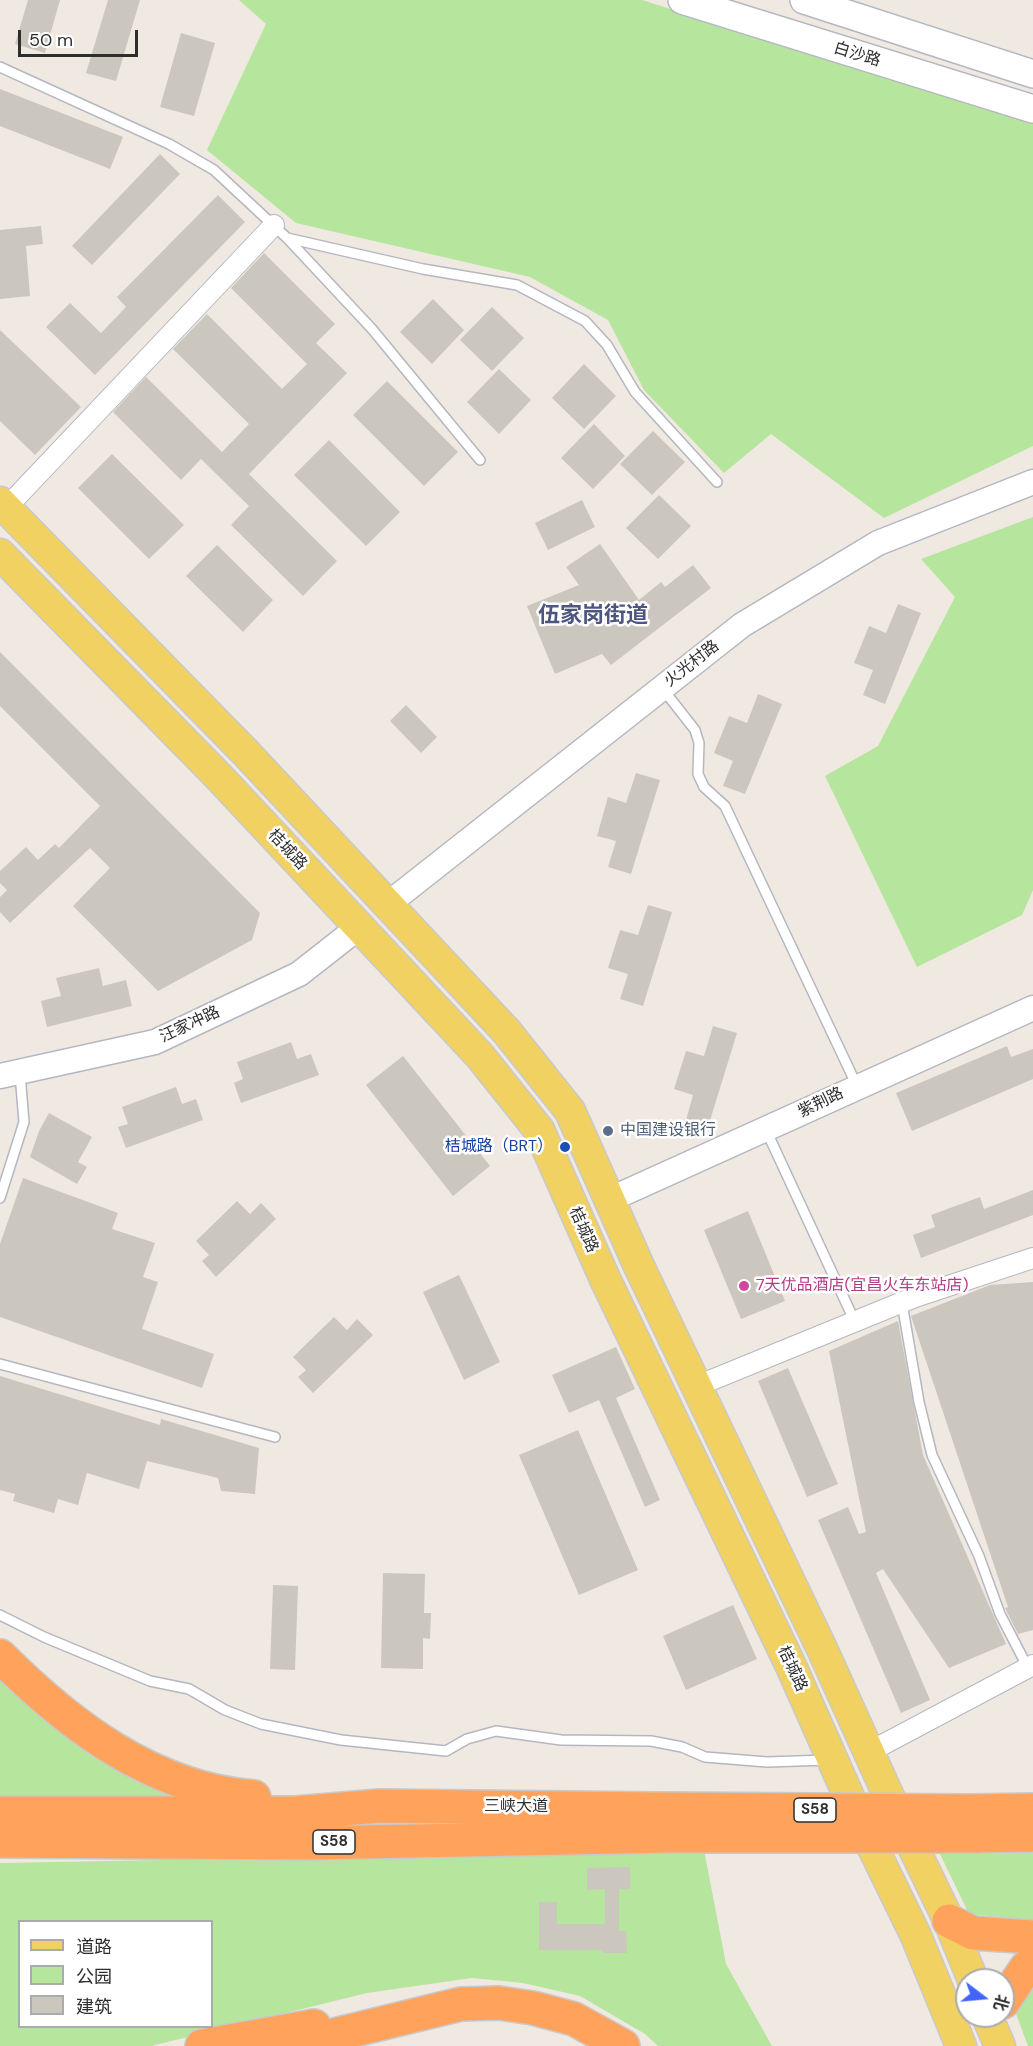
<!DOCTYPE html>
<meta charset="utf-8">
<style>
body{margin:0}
#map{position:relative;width:1033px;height:2046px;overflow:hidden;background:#efe9e1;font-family:"DM Sans","Noto Sans SC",sans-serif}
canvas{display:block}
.legend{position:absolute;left:18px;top:1920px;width:195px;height:108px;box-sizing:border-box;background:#fff;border:2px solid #ababab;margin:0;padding:8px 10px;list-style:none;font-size:18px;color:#2e2e2e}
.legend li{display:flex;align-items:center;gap:12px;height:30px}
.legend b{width:30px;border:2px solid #ababab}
.north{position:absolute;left:955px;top:1968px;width:60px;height:60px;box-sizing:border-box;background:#fff;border:2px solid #ababab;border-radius:50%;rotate:106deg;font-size:16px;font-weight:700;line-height:24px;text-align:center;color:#2e2e2e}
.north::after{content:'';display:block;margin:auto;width:21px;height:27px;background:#4264fb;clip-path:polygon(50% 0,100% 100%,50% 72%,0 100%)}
.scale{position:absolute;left:18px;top:30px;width:120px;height:27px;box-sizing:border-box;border:3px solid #2e2e2e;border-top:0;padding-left:8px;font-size:18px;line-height:21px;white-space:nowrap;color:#2e2e2e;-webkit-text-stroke:4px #fff;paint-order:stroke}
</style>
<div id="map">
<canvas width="1033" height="2046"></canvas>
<ul class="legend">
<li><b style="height:8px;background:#f2d163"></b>道路</li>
<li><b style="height:16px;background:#b6e59e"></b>公园</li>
<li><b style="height:16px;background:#cbc7bf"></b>建筑</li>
</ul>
<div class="north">北</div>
<div class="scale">50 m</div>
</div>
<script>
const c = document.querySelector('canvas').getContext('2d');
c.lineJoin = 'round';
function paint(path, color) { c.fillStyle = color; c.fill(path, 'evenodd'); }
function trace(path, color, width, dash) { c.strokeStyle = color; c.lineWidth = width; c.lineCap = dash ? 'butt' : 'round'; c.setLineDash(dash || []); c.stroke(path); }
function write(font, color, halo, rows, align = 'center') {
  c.font = font + ' "DM Sans","Noto Sans SC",sans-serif'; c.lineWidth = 5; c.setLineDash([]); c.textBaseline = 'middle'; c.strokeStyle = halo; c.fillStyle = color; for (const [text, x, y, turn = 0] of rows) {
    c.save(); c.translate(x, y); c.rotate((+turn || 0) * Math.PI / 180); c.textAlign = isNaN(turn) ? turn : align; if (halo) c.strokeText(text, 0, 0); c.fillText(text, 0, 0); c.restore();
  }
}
const green = new Path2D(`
 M239 0H642L1033 124V446L884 518 771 434 724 473 644 390 608 320 530 277 296 223 207 150 266 24Z
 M1033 517V890L1022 915 917 967 825 776 878 746 955 597 921 559Z
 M0 1667 217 1799H0Z
 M704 1850 726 1964 772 2046H658L645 2034 580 1996 523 1983 472 1978 367 1993 151 2046H0V1863ZM20 1922H212V2026H20Z
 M1033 1853V1920L969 1914 940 1854Z
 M1033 1984V2046H1028L1015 2011Z`);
const building = new Path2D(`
 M28 0H60L45 53 15 44Z
 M108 0H140L116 81 86 73Z
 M181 33 215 43 194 116 160 107Z
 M0 89 123 137 110 169 0 126Z
 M160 154 180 174 92 265 72 246Z
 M218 195 245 222 95 375 46 327 70 303 101 333 126 307 117 297Z
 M41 226 43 244 26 246 30 296 0 299V230Z
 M264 253 335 324 316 343 347 373 249 474 337 561 303 596 231 525 249 506 201 459 181 480 113 412 146 377 222 452 249 424 173 349 207 314 282 389 307 364 231 288Z
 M433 299 464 330 432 364 400 332Z
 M492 307 524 338 492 371 460 340Z
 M0 330 81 407 35 455 0 421Z
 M584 364 616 396 584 429 552 398Z
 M499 369 531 400 499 434 467 402Z
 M387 381 458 452 424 486 353 415Z
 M594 424 625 456 593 489 561 458Z
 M653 431 685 462 652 495 620 464Z
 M329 440 400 512 366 546 294 475Z
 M112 454 184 525 149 559 78 488Z
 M659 495 691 526 658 559 626 528Z
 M582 500 595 527 548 550 535 523Z
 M600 544 639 600 661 582 665 587 693 565 711 588 611 665 602 654 555 674 527 606 579 585 566 567Z
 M217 545 273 600 243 632 186 576Z
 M898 604 921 613 885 704 863 695 873 670 854 663 869 626 886 633Z
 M0 652 260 913 252 940 158 991 73 906 110 868 90 848 10 923 0 912V897L7 890 0 883V871L26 847 38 860 55 844 59 848 100 806 0 706Z
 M758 694 782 704 745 794 723 786 733 761 714 753 729 716 747 723Z
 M406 705 437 737 421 753 390 721Z
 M636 773 660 780 631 874 608 867 616 841 597 836 608 797 626 803Z
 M648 905 672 912 643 1006 620 999 628 974 608 968 620 930 638 935Z
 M99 968 103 986 126 980 132 1006 47 1027 41 1001 61 996 56 978Z
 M713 1026 737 1033 708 1127 686 1120 693 1095 674 1089 686 1051 704 1056Z
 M291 1042 297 1059 311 1054 319 1075 241 1103 234 1083 243 1079 237 1062Z
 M1007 1046 1011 1057 1033 1049V1079L912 1131 896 1093Z
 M403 1056 490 1166 453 1196 366 1085Z
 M176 1087 182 1104 196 1099 203 1120 126 1148 118 1127 128 1124 122 1107Z
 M49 1113 92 1137 78 1162 87 1167 77 1184 30 1157 39 1131Z
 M23 1178 118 1213 112 1229 155 1243 143 1277 158 1282 142 1329 214 1354 202 1388 0 1317V1244Z
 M1033 1190V1215L921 1258 913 1235 935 1227 931 1215 980 1197 984 1209Z
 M237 1201 250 1214 261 1203 276 1219 216 1277 202 1261 209 1255 196 1241Z
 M748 1211 785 1301 741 1319 704 1230Z
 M459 1275 500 1362 464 1380 423 1292Z
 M1033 1282V1630L1018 1634 1005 1608 1008 1607 911 1316 990 1285Z
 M334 1317 347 1330 357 1319 373 1335 313 1393 298 1377 306 1370 293 1357Z
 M898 1321 923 1455 1006 1644 949 1668 883 1569 876 1573 930 1700 901 1713 818 1520 848 1507 859 1534 866 1532 829 1351Z
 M616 1347 635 1389 616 1398 660 1500 645 1507 599 1400 569 1413 552 1375Z
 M788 1368 838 1484 807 1497 758 1381Z
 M0 1376 160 1425 161 1419 259 1448 255 1494 221 1491 218 1478 147 1461 139 1489 87 1473 78 1505 58 1499 54 1513 13 1501 15 1494 0 1490Z
 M578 1430 638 1570 579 1595 519 1455Z
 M383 1573 425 1574 424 1613H431L430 1639 423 1638V1669L381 1668Z
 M273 1585 298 1586 295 1670 270 1669Z
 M733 1605 757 1659 686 1690 663 1636Z
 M630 1867V1889H619V1931H626L627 1953H603L602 1950H539V1902H557V1924H605V1889L587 1890V1868Z`);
const service = new Path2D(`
 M0 67 169 144 214 170 287 238 372 329 480 460
 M287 238 423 269 517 285 585 321 607 345 635 392 717 482
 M662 688 695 730 699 743 698 774 704 787 725 806 857 1086
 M766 1130 855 1322
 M0 1198 24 1122 20 1074
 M902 1303 919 1402 932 1455 979 1556 1000 1614 1028 1668
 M0 1364 275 1437
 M0 1615 44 1637 150 1681 189 1689 225 1710 261 1724 341 1740 446 1751 467 1739 496 1731 561 1740 651 1741 682 1747 705 1757 767 1762 828 1760`);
const minor = new Path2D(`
 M6 508 274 225
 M697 1386 915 1297 1033 1258
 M869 1752 1033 1665`);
const tertiary = new Path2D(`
 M388 904 742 625 878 543 1033 482
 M0 1076 155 1042 299 974 359 927
 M611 1199 1033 1008`);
const secondary = new Path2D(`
 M682 0 1033 109
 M804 0 1033 74`);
const primary = new Path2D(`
 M0 502 245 752 507 1032 570 1111 638 1264 823 1651 890 1799 949 1921 973 1980
 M0 554 219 777 480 1056 539 1130 605 1279 791 1666 857 1815 916 1936 961 2046
 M987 2016 1000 2046`);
const motorway = new Path2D(`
 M0 1656C70 1726 153 1789 254 1797
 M969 1811 1033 1810
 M0 1813H295L379 1806 661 1809
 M976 1836 1033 1835
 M0 1841 312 1843 669 1836
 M949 1921 973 1933 1033 1937
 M1003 2002 1026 1968 1033 1963
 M202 2046 314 2026
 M289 2046 461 2004 499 2003 533 2008 574 2019 623 2046`);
const motorwayBridge = new Path2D(`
 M661 1809 969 1811
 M669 1836H976`);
const markers = [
 [608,1131,6,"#5c6f8a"],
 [565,1147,6,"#1a4fb4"],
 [744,1286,6,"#d1479c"]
];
const shields = [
 [815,1810,42],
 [334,1842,42]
];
const shieldNames = [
 ["S58",815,1810],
 ["S58",334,1842]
];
const streetNames = [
 ["白沙路",857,55,17],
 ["火光村路",692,664,-38],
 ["桔城路",287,850,47],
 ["汪家冲路",190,1025,-25],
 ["紫荆路",821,1103,-26],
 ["桔城路",583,1230,66],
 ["桔城路",792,1669,65],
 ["三峡大道",516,1807]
];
const serviceNames = [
 ["中国建设银行",620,1131]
];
const transitNames = [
 ["桔城路（BRT）",553,1147]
];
const hotelNames = [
 ["7天优品酒店(宜昌火车东站店)",756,1286]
];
const districtNames = [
 ["伍家岗街道",593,616]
];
paint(green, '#b6e59e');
paint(building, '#cbc7bf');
trace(service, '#b4b7c1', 12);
trace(minor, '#b4b7c1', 22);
trace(tertiary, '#b4b7c1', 27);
trace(secondary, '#b4b7c1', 30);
trace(primary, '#c9c9c9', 33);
trace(motorway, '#c9c9c9', 36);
trace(service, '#fff', 9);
trace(minor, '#fff', 20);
trace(tertiary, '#fff', 24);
trace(secondary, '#fff', 27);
trace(primary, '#f2d163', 30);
trace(motorway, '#ffa35c', 33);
trace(motorwayBridge, '#c9c9c9', 36, []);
trace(motorwayBridge, '#ffa35c', 33);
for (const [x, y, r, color] of markers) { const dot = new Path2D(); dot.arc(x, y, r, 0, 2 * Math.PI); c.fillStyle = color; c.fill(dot); trace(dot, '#fff', 2); }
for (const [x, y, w] of shields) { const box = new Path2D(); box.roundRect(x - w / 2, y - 12, w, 24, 4.5); c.fillStyle = '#fff'; c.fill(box); trace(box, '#2e2e2e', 1.5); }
write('bold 15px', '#2e2e2e', null, shieldNames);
write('16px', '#2e2e2e', '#fff', streetNames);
write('16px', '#4e5e75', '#fff', serviceNames, 'left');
write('16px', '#164399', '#fff', transitNames, 'right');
write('16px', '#b23c85', '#fff', hotelNames, 'left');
write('bold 22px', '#4d5680', '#fff', districtNames);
</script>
